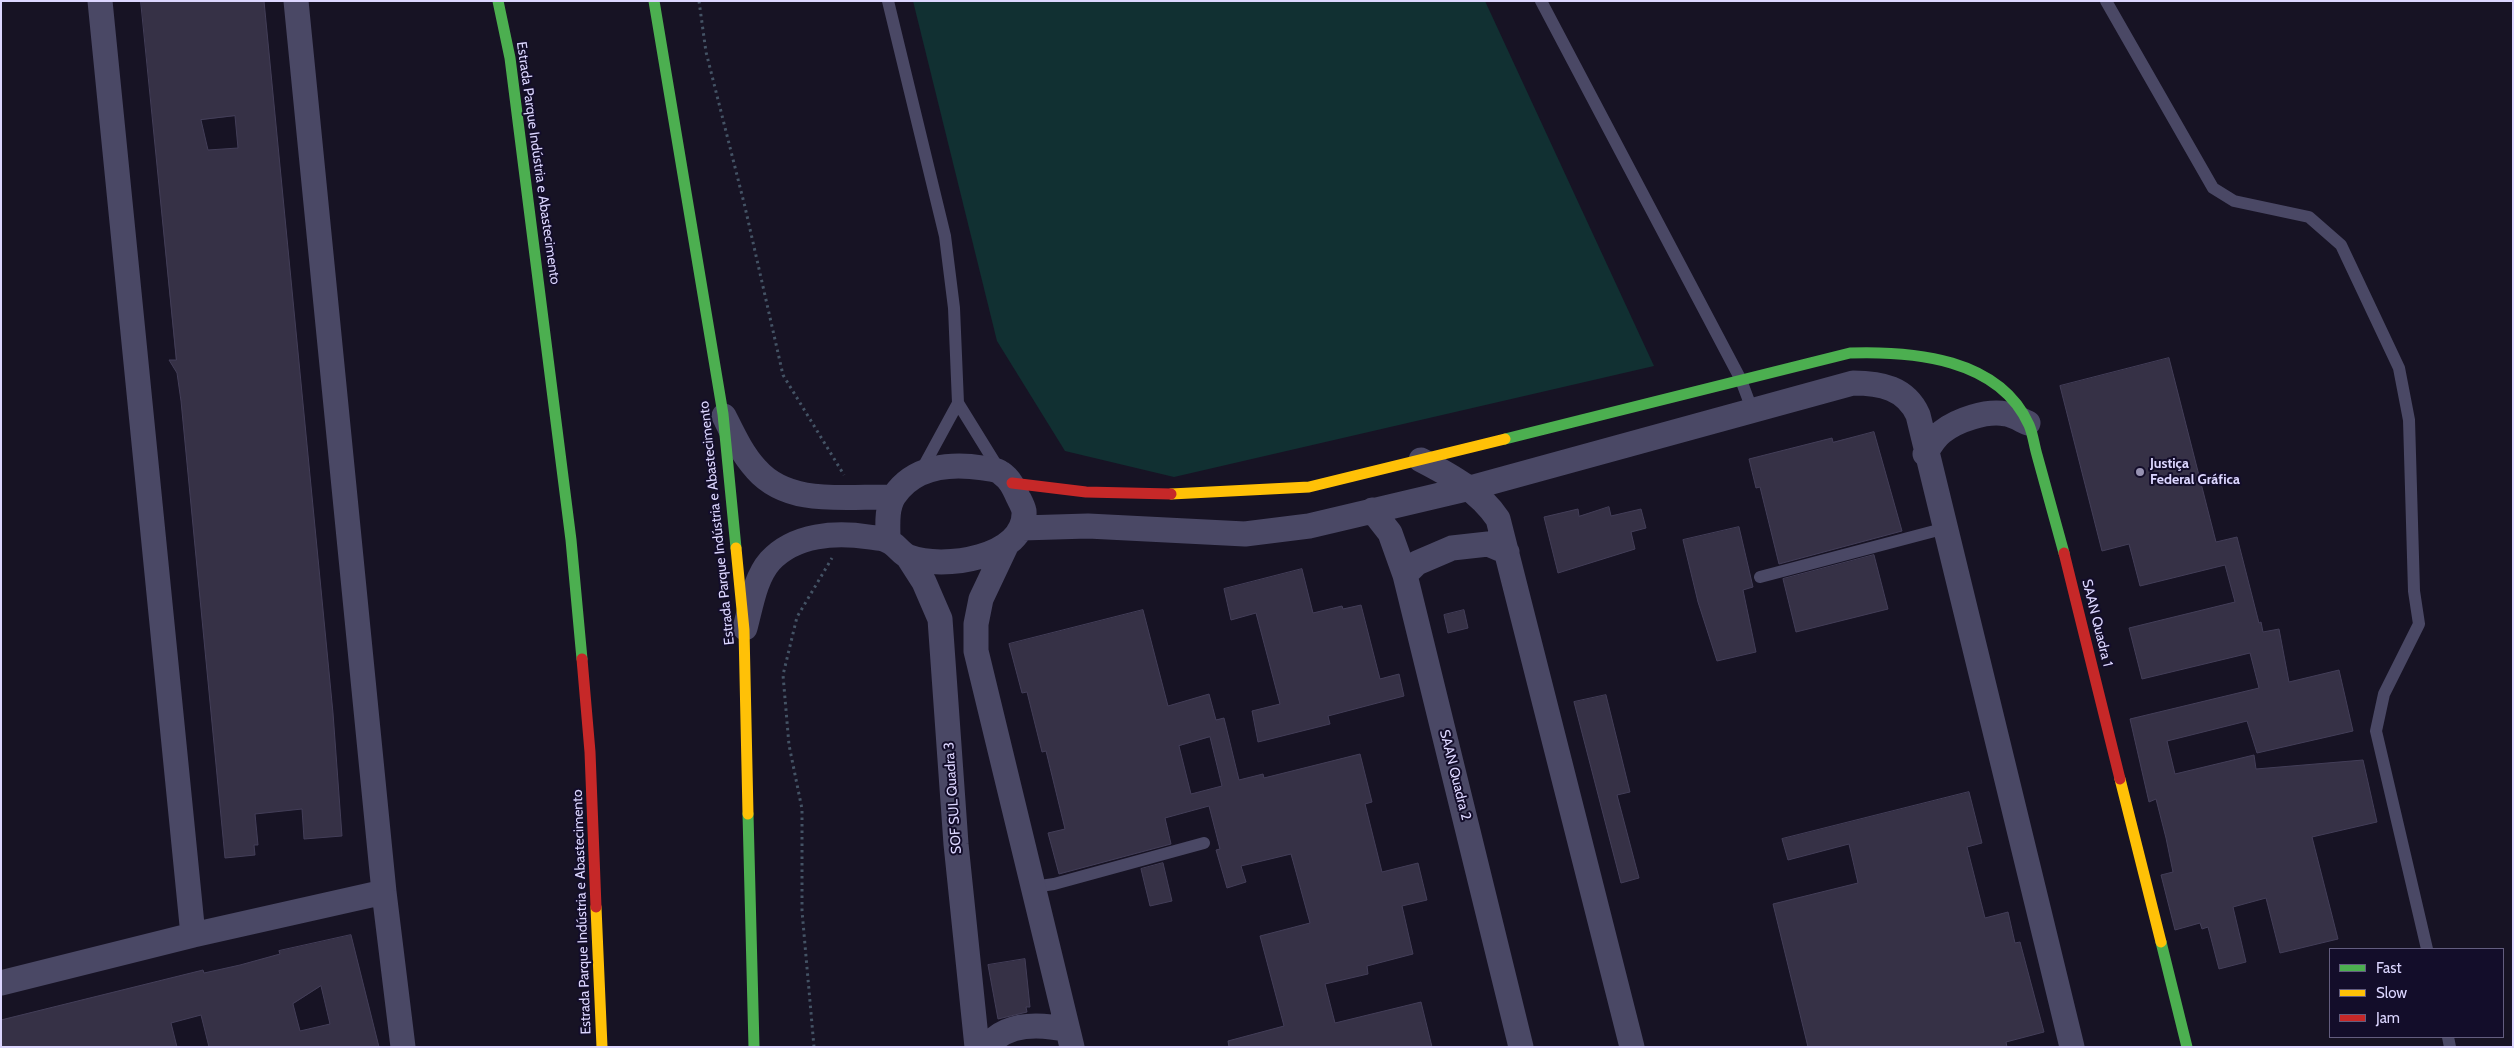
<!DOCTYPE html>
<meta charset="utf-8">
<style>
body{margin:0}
#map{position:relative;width:2514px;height:1048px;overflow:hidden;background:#171324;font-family:Cabin,sans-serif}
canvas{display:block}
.frame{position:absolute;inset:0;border:2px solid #dcd6ff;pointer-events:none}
.legend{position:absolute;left:2329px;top:948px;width:175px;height:90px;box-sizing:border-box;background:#130d2a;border:1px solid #635d7f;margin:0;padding:6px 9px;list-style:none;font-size:15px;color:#dcd6ff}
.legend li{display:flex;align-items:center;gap:10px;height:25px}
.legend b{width:25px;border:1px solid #635d7f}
</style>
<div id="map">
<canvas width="2514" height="1048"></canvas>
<div class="frame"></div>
<ul class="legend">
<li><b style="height:6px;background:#4caf50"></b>Fast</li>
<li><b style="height:6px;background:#ffc107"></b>Slow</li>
<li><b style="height:6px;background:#c62828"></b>Jam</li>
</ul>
</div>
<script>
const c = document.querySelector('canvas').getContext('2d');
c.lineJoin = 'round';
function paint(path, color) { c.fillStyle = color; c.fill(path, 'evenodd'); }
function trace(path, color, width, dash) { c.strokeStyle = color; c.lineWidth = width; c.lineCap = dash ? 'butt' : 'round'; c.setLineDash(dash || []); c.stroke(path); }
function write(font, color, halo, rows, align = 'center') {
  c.font = font + ' Cabin,sans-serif'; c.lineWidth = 4; c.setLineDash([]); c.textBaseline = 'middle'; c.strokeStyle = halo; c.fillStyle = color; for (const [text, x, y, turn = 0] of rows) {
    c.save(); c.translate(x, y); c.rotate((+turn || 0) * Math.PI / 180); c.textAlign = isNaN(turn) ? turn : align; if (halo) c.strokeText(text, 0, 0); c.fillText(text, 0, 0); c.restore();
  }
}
const green = new Path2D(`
 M913 1H1485L1654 366 1174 477 1065 451 997 341Z`);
const building = new Path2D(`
 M141 1H264L333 713 342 836 304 839 302 809 255 814 258 845H254L255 855 225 858 181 401 177 373 169 360H176ZM235 116 238 148 208 150 201 120Z
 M2169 358 2216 542 2237 537 2259 623 2261 622 2263 632 2279 629 2289 682 2339 670 2353 731 2257 753 2247 721 2167 741 2175 774 2254 755 2256 769 2363 760 2377 822 2312 837 2338 939 2280 953 2266 898 2233 907 2246 962 2219 969 2208 927 2202 929 2200 923 2175 930 2161 875 2173 872 2166 838 2156 799 2149 802 2130 719 2259 688 2250 653 2142 679 2129 628 2235 602 2225 565 2140 586 2129 544 2102 551 2060 386Z
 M1874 432 1902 531 1779 564 1760 487 1756 488 1749 459 1832 438 1833 442Z
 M1609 507 1611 516 1641 509 1646 528 1631 532 1635 549 1558 573 1544 517 1578 509 1579 516Z
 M1739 527 1753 587 1743 590 1756 652 1717 661 1698 602 1683 540Z
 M1874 555 1888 609 1796 632 1783 579Z
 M1302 569 1313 613 1342 606 1343 609 1361 605 1380 679 1399 674 1404 696 1328 716 1330 724 1258 742 1252 711 1280 704 1256 613 1231 620 1224 589Z
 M1143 610 1168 706 1209 694 1216 720 1224 718 1239 780 1263 774 1264 778 1360 754 1372 802 1365 804 1382 872 1418 863 1427 900 1402 906 1413 954 1367 966 1368 974 1325 984 1335 1023 1421 1002 1432 1047H1229L1228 1041 1284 1026 1260 936 1310 923 1291 854 1241 866 1246 882 1227 888 1216 850 1220 849 1209 806 1165 818 1171 844 1059 874 1048 833 1065 829 1046 751 1042 752 1027 692 1022 693 1009 644ZM1210 737 1222 786 1191 794 1179 746Z
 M1464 610 1468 628 1448 633 1444 615Z
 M1606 695 1630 792 1617 795 1639 878 1621 883 1574 702Z
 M1969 792 1982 843 1967 847 1985 918 2008 912 2015 943 2020 942 2044 1032 2006 1042 2007 1047H1808L1773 904 1858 883 1849 844 1788 860 1782 839Z
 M1163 863 1172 901 1150 906 1141 869Z
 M351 935 379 1047H209L201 1015 171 1023 177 1047H1V1020L203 970 204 973 240 965 280 954 279 951ZM321 986 330 1024 300 1031 293 1004Z
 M1025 959 1030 1007H1026L1027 1012 998 1019 988 965Z`);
const path = new Path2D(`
 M699 1 706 52 745 207 783 375 844 475
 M814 1047 802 911V809L789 745 783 675 797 617 832 558`);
const lane = new Path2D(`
 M888 1 945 236 954 308 958 403
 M1541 1 1741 380 1753 412
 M2106 1 2213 188 2234 201 2309 217 2341 245 2399 368 2409 420 2414 591 2419 624 2384 694 2376 731 2427 949
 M921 471 958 403 1000 471
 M1760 577 1946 528
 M1033 887 1054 884 1204 843
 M2448 1037 2450 1047`);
const street = new Path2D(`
 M100 1 193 935
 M296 1 384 892 403 1047
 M724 416C733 434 742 454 756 469 789 507 847 496 893 497
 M1925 454C1930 446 1935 437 1942 432 1957 420 1987 410 2006 414 2013 415 2021 420 2028 423
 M1421 460C1452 476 1479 491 1498 519L1632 1047
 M1372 510 1390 533 1405 575 1521 1047
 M1022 528 1088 526 1245 534 1309 526 1470 488 1853 383C1881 383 1906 388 1918 415L2072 1047
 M1007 544 981 599 976 624V651L1072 1047
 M908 557 924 582 940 619 956 844 977 1047
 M1405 575 1417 563 1452 548 1488 544 1507 552
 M745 628C751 606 755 578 770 561 795 534 836 532 869 537 875 538 883 538 888 541 896 544 901 554 909 557 942 570 1027 558 1024 511 1023 506 1020 501 1018 497 1014 488 1010 479 1001 473 997 469 988 469 983 468 951 463 914 466 894 496 886 509 888 526 888 540
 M1 983 193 935 384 892
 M987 1047C1006 1022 1041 1024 1068 1030`);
const fast = new Path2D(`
 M498 1 510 58 571 540 582 659
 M654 1 723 414 736 548
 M1505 439 1850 353C1913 351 1999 358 2029 425 2033 434 2034 445 2037 455 2046 487 2055 520 2064 553
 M748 814 754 1047
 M2161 942 2187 1047`);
const slow = new Path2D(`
 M1171 494 1309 487 1505 439
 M736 548 744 630 748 814
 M2120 779 2161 942
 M596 907 602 1047`);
const jam = new Path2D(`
 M1012 483 1086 492 1171 494
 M2064 553 2120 779
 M582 659 590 752 596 907`);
const markers = [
 [2140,472,5,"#9792b2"]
];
const streetNames = [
 ["Estrada Parque Indústria e Abastecimento",538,163,82],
 ["Estrada Parque Indústria e Abastecimento",717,523,-96],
 ["SAAN Quadra 1",2097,623,76],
 ["SAAN Quadra 2",1455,775,76],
 ["SOF SUL Quadra 3",953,798,-94],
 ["Estrada Parque Indústria e Abastecimento",582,912,-92]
];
const poiNames = [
 ["Justiça",2150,464],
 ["Federal Gráfica",2150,480]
];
paint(green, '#113032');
paint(building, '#363146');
trace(building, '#433e58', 1);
trace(path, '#445365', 3, [2.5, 4]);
trace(lane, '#4a4865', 12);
trace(street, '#4a4865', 25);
trace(fast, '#4caf50', 11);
trace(slow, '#ffc107', 11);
trace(jam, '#c62828', 11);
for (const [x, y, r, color] of markers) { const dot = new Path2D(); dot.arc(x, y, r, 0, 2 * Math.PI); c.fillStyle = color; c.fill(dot); trace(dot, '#130d2a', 2); }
write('14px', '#dcd6ff', '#130d2a', streetNames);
write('bold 14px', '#dcd6ff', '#130d2a', poiNames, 'left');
</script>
